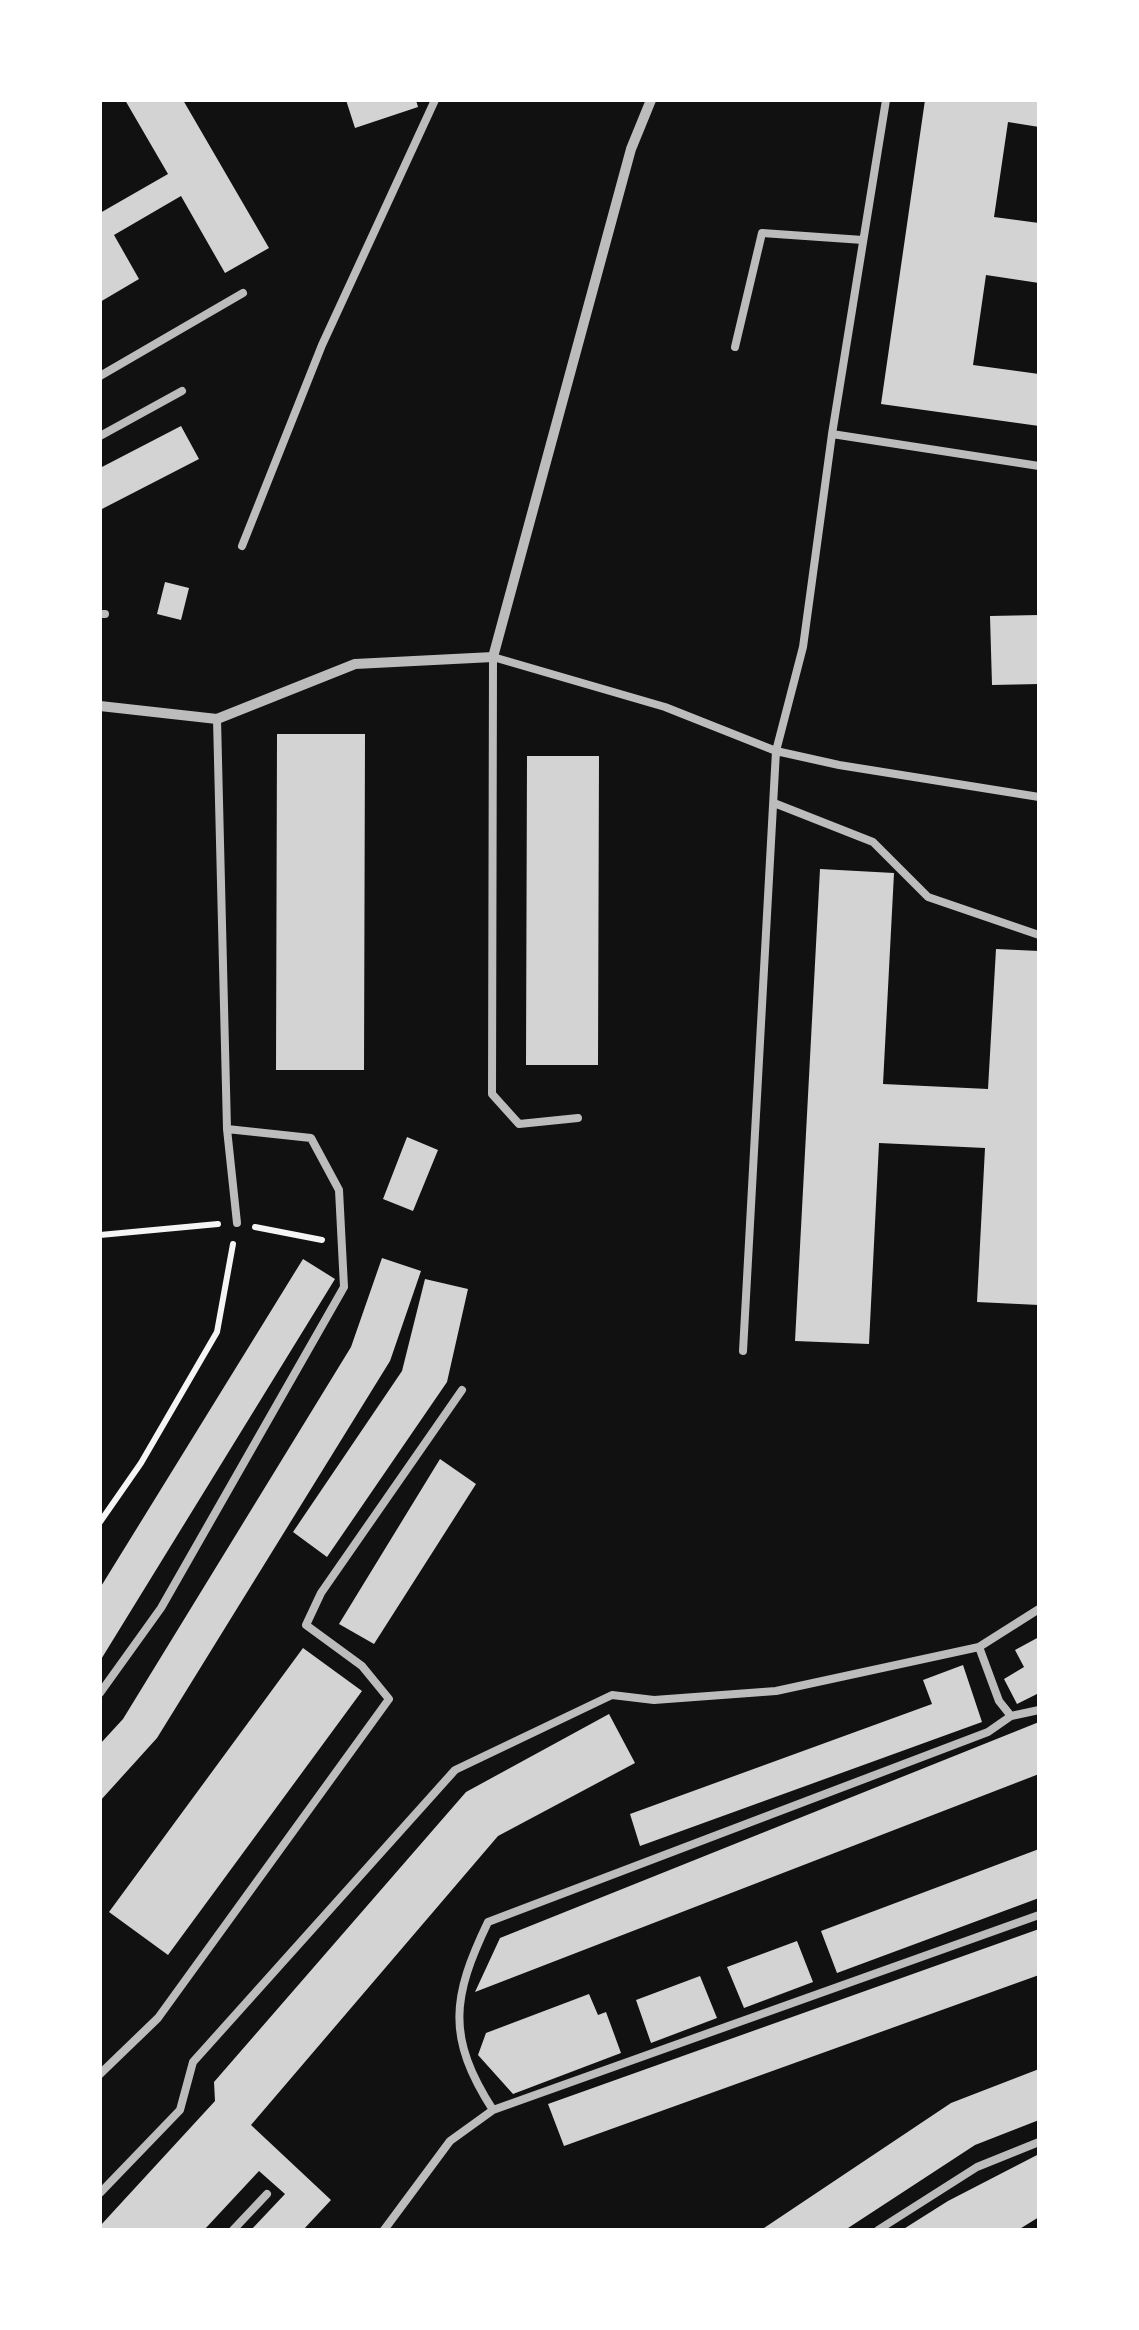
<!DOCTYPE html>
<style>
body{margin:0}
#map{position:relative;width:1139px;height:2330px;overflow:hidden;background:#111;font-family:Rubik,sans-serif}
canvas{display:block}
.frame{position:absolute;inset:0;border:102px solid #fff;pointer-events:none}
</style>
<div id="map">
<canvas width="1139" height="2330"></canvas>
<div class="frame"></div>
</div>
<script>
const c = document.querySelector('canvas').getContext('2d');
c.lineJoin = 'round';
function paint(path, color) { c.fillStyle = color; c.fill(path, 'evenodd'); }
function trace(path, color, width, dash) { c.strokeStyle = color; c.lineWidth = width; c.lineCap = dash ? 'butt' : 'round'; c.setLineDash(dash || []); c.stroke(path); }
const building = new Path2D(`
 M125 100H183L269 248 225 273 181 196 114 235 139 279 100 302V213L168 174Z
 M346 100H416L418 107 355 128Z
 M925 100H1039V127L1008 122 994 217 1039 223V283L986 275 973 365 1039 374V426L881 404Z
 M181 426 199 459 100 510V468Z
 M165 582 189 588 181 620 157 614Z
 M1039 615V684L992 685 990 616Z
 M277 734H365L364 1070H276Z
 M527 756H599L598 1065H526Z
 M820 869 894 873 883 1084 988 1089 996 949 1039 951V1305L977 1302 985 1148 879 1143 869 1344 795 1341Z
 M407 1137 438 1150 413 1211 383 1199Z
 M382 1258 421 1271 390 1361 157 1738 100 1801V1744L123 1719 351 1347Z
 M303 1259 335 1279 100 1661V1588Z
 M425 1279 468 1289 447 1382 327 1557 293 1532 402 1371Z
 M440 1459 476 1484 374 1644 339 1624Z
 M1039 1637V1693L1017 1704 1004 1679 1024 1667 1015 1650Z
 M303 1648 362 1691 168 1955 109 1912Z
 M963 1665 982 1722 640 1846 630 1814 932 1704 923 1680Z
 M609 1714 635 1763 498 1836 251 2125 331 2200 303 2230H251L285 2194 259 2171 204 2230H100V2226L215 2101 214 2082 466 1792Z
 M1039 1722V1774L475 1992 500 1938Z
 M1039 1849V1898L837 1973 821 1931Z
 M1039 1929V1975L564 2146 548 2104Z
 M797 1941 813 1982 744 2008 727 1967Z
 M700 1976 717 2018 651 2043 636 2000Z
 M589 1994 598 2015 606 2012 621 2053 513 2094 478 2055 486 2033Z
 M1039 2069V2120L975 2145 845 2230H761L951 2103Z
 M1039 2154V2217L1018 2230H902L948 2201Z`);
const path = new Path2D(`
 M255 1227 322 1240
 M100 1235 218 1224
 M100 1522 141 1463 217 1332 233 1244`);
const service = new Path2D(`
 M735 347 762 233 863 240
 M100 376 243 293
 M832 434 1039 466
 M100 436 182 391
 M242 546 322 345 435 100
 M100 614H105
 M217 719 227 1129 237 1223
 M774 803 873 842 928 897 1039 935
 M578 1118 519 1124 492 1094 493 657 665 707 776 751 839 765 1039 797
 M743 1351 776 751 803 647 832 434 886 100
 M100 1693 161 1608 344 1287 339 1190 311 1138 227 1129
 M1039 1710 1011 1716 988 1732 488 1922C452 1997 446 2037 493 2110L1039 1915
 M1011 1716 999 1701 979 1647 1039 1609
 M100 2074 158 2018 389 1699 362 1666 306 1625 321 1593 462 1390
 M100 2193 180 2110 193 2062 455 1770 612 1695 654 1700 776 1691 979 1647
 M233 2230 267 2194
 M384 2230 450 2141 493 2110
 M878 2230 977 2167 1039 2142`);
const minor = new Path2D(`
 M100 706 217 719 355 664 493 657 631 149 651 100`);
paint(building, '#d3d3d3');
trace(path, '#f5f5f5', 6);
trace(service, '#bcbcbc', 8);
trace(minor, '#bcbcbc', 10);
</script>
